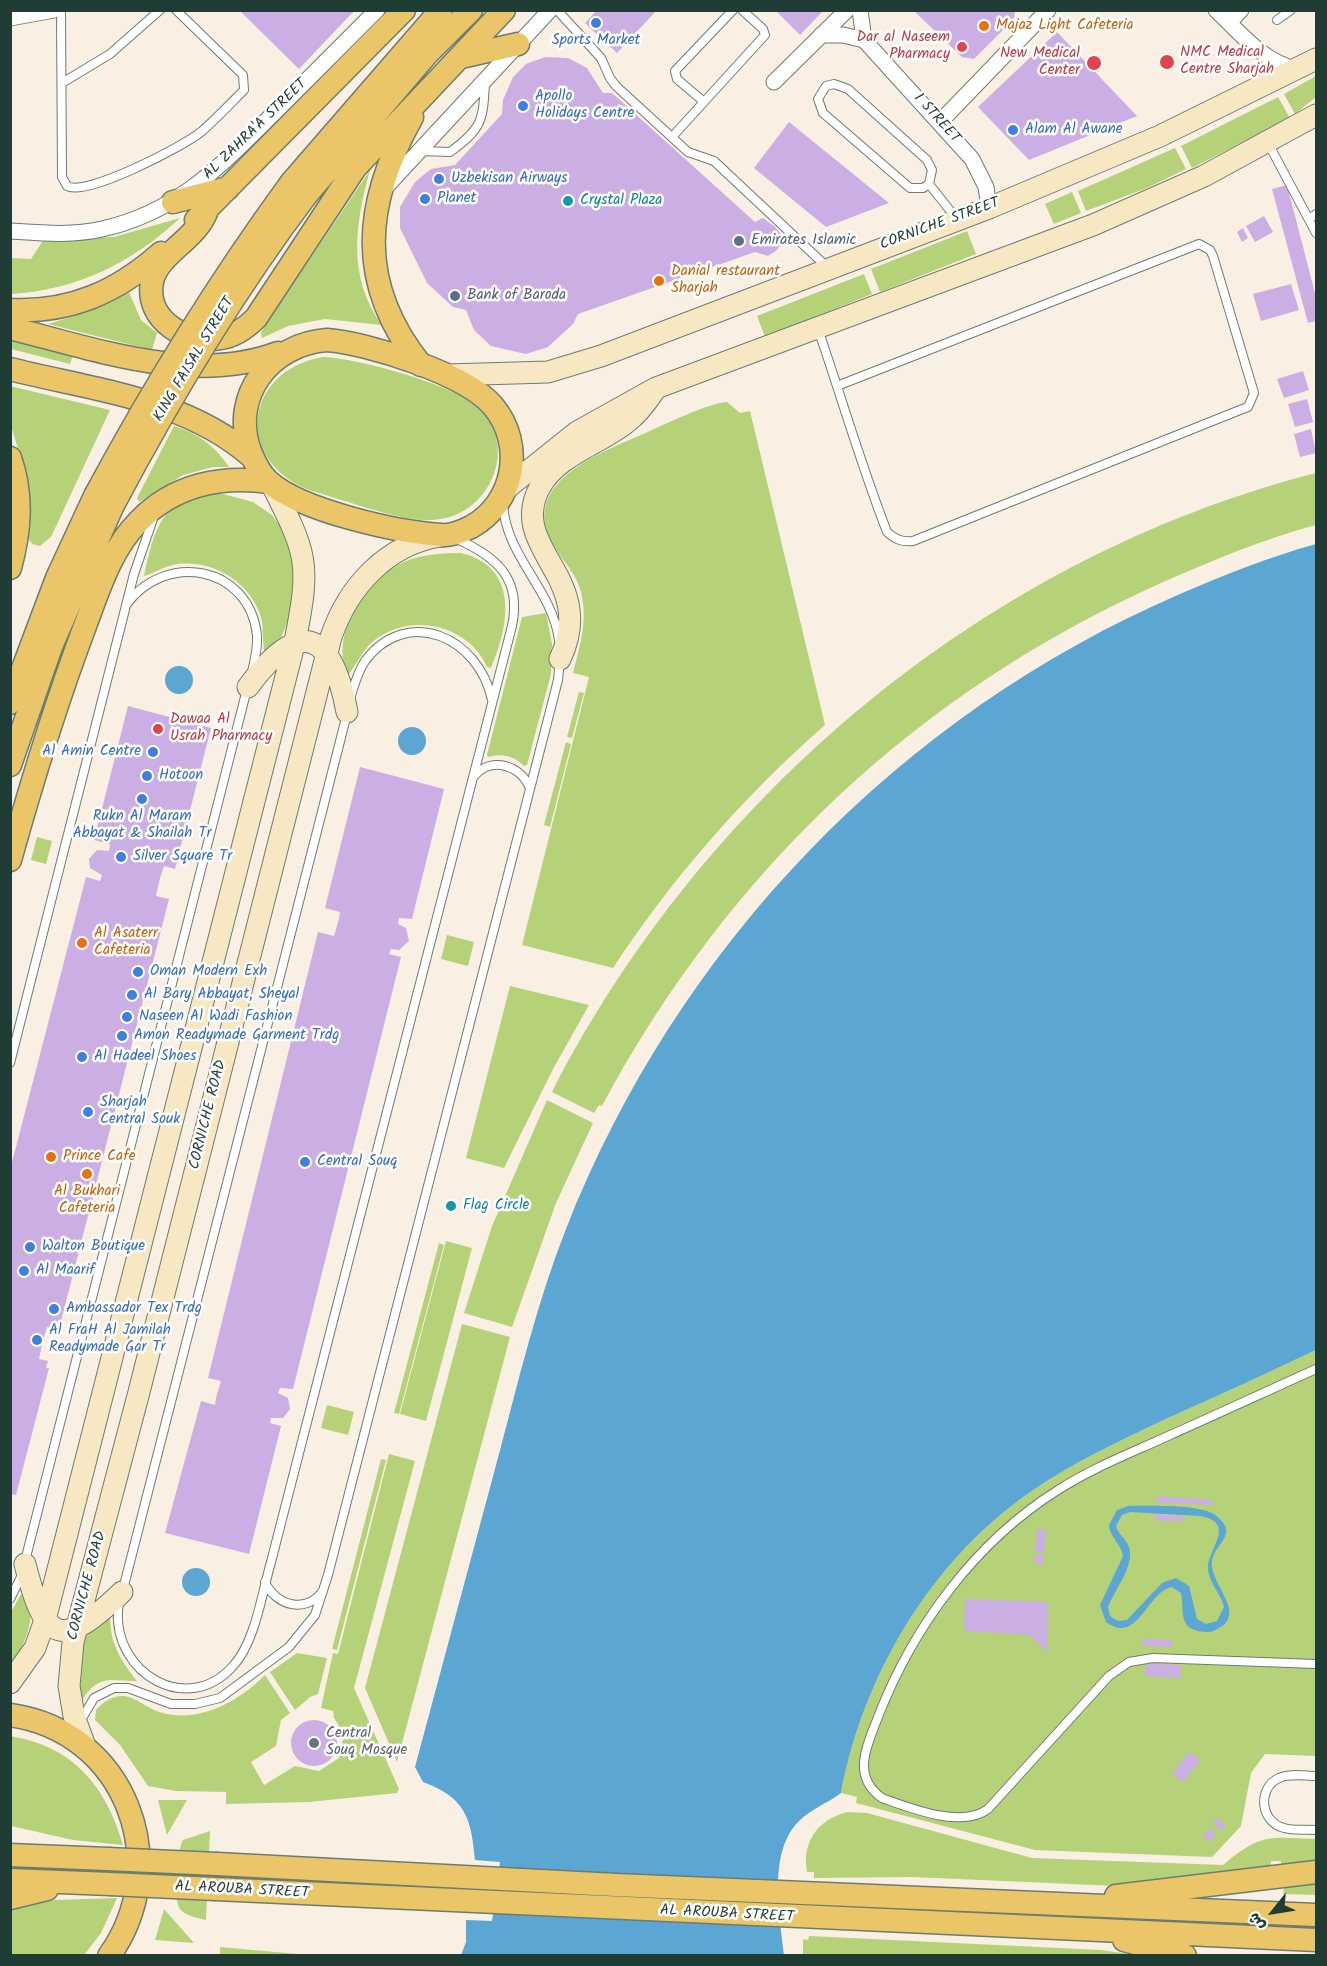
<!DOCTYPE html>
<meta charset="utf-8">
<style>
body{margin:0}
#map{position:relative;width:1327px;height:1966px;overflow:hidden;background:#f9f0e3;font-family:Kalam,"Playpen Sans Arabic",sans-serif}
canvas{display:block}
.frame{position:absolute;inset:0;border:12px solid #1f3d34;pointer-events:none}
.north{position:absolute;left:1243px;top:1882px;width:60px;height:60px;-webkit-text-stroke:4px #fff;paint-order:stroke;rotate:240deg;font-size:16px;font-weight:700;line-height:24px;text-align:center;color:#1f3d34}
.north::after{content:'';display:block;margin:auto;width:21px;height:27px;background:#1f3d34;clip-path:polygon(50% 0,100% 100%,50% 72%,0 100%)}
</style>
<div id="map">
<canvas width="1327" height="1966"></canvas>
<div class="frame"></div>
<div class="north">ش</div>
</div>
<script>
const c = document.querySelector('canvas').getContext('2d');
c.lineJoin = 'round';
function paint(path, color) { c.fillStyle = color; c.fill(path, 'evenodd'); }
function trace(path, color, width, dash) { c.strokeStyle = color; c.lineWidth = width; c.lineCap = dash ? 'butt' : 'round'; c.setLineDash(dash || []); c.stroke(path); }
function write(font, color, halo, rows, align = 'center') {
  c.font = font + ' Kalam,sans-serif'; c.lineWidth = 5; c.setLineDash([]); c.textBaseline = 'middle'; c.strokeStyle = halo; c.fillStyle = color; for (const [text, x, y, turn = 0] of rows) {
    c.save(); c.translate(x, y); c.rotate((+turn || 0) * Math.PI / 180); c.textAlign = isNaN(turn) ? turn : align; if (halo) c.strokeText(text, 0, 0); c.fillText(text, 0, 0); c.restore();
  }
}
const green = new Path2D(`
 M1316 76V97L1295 114 1284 94Z
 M1278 97 1290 118 1192 168 1181 146Z
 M1175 148 1186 169 1147 188 1086 211 1078 191Z
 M370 170C355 224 347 277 382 325L325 319 288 326 262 338 261 332Z
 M1072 192 1081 213 1054 224 1045 204Z
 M180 218C132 263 77 290 11 294V258L31 259 44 239 114 237Z
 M967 231 976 254 880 292 871 269Z
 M864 274 872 294 765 337 757 316Z
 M129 292 141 320 157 333 152 350 48 324 90 311Z
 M10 339 73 355 70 364 11 349Z
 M322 357C354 357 455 385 478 407 521 447 489 518 432 520 401 522 345 500 312 491 235 464 241 372 322 357Z
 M10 386 110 410 51 537 40 546 32 544 28 538V481L11 426Z
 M727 402 740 413 750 411 825 725C743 797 673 877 613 968L522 945 589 677 573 673C580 645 588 621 581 592 576 571 558 557 549 537 526 483 596 454 634 438 656 429 706 403 727 402Z
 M174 426C198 433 215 446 229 467H213L183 475 139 502 137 498Z
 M1316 473V525C1263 539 1211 561 1161 583 917 692 728 871 602 1106L599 1105 594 1113 552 1092C706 792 988 557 1316 473Z
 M219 493 253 502 272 515 286 534 296 569 289 619 279 642 265 654C262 642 264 629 261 617 250 582 214 560 178 564 166 565 155 573 144 576 155 527 161 497 219 493Z
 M461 553C519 567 510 624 491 668L487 667C469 625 412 612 376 639 362 649 358 664 347 676 330 632 365 579 406 561 423 554 443 553 461 553Z
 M546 613 552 644 551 674 527 765 524 766C514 756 503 753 488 757L487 755 522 617Z
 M579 692 584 693 572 738 567 737Z
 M566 742 571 744 550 827 544 825Z
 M37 837 52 841 46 864 31 860Z
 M447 935 474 942 468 966 441 959Z
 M510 986 589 1005 553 1069 504 1168 466 1158Z
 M547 1100 593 1123 556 1203 512 1327 464 1313 492 1226Z
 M446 1241 472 1248 426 1421 400 1414Z
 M439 1243 444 1245 399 1414 394 1413Z
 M462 1324 510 1337 397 1762 365 1688Z
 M1316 1350V1756L1265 1754 1251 1773 1241 1826 1212 1857 1035 1850 856 1803 857 1797 841 1793C863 1676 930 1562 1029 1493 1073 1462 1120 1441 1168 1418 1218 1396 1267 1373 1316 1350Z
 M327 1405 354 1412 348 1435 321 1428Z
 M389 1454 415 1461 354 1688 399 1789 397 1793 309 1802 226 1804V1792L176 1791 148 1786 120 1745 95 1720 96 1710C103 1702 113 1695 124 1696 137 1698 147 1708 159 1712 199 1724 238 1702 265 1675L290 1713 281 1720 276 1746 251 1762 264 1785 295 1766 319 1771 339 1758 344 1734 334 1718 333 1711 321 1708 333 1653 338 1654Z
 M381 1459 386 1460 337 1650 332 1649Z
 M21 1594 32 1610C29 1633 24 1646 11 1665V1612Z
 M110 1615C110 1644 120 1659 137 1681 112 1682 101 1672 82 1700 75 1681 76 1646 91 1630 96 1625 103 1620 110 1615Z
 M297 1653 327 1658 318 1694 310 1697 295 1710 270 1672Z
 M10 1736C73 1746 106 1786 123 1845L73 1840 11 1826Z
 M158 1800H187L167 1835Z
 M847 1812 867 1813 1032 1858 1223 1865C1261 1833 1268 1837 1316 1839V1861L1281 1866V1861H1271V1867L1117 1886 913 1877 814 1878V1872H807C802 1842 817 1820 847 1812Z
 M210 1831 206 1920C198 1918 186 1916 180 1909 173 1901 177 1850 183 1840Z
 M1316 1884V1895L1283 1894 1284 1888Z
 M117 1898 101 1933 84 1955 11 1956V1907L53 1900Z
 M164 1909 194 1943 155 1940Z
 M809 1936 1101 1950 1137 1955H803V1939L808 1940Z
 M220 1947 309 1955H220Z`);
const water = new Path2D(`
 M1316 544V1350C1267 1373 1218 1396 1168 1418 1120 1441 1073 1462 1029 1493 930 1562 863 1676 841 1793 828 1803 811 1809 799 1821 767 1853 780 1915 784 1955H461L466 1942V1920L492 1921 500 1862 475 1860C471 1818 466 1798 423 1782L415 1767C443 1663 471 1558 499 1454 519 1379 537 1302 566 1229 678 945 899 715 1180 594 1224 575 1269 557 1316 544Z
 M165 680a14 14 0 1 1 28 0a14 14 0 1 1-28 0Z
 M398 741a14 14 0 1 1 28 0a14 14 0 1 1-28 0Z
 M1128 1506C1148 1506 1200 1504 1215 1515 1241 1534 1214 1543 1212 1562 1209 1585 1254 1618 1210 1632 1176 1632 1185 1613 1181 1593L1172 1587C1147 1591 1138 1646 1106 1622L1100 1605 1123 1556C1121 1543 1110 1538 1109 1525L1117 1510ZM1130 1512 1200 1516C1238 1523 1207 1549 1208 1569 1209 1583 1221 1594 1224 1607L1217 1621 1206 1624 1197 1619 1189 1586 1176 1578 1162 1583 1127 1620 1118 1621 1110 1616 1108 1607C1115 1589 1135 1566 1129 1547 1126 1538 1118 1535 1116 1526L1122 1515Z
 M182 1582a14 14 0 1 1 28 0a14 14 0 1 1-28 0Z`);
const building = new Path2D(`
 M239 10H355L299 69Z
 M597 10H657L617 53 585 23Z
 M775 10H824L800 35Z
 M913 10H1015L1014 19 974 59 962 57Z
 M1057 32 1137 116 1029 160 978 107Z
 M545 57 568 58 587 68 603 93H612L755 222 763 218 774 226 781 234V244L776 251 768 256 755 252 578 314 573 324 548 347 526 354 491 346 474 330 466 310 453 307 427 283 400 228V207L415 182 431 169 455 165 502 114 503 100 513 77 526 64Z
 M789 122 889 203 826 227 754 168Z
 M1287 185 1316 297V321L1308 323 1272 189Z
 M1264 216 1273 232 1255 242 1246 226Z
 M1243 228 1248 238 1242 242 1237 232Z
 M1291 284 1299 310 1261 321 1253 294Z
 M1303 371 1309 390 1284 398 1277 379Z
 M1307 399 1313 422 1295 427 1288 404Z
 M1311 429 1316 453 1300 457 1294 434Z
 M128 706 211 728 175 869 164 866 160 878 156 896 169 899 59 1329 47 1327 43 1340 39 1359 48 1361 46 1368H49L16 1495 10 1494V1170L86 877 100 881 102 875 90 868 89 859 97 850 109 851 110 844 94 840Z
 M360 767 444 789 412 919 399 918 398 924 406 928 409 941 399 950 391 949 389 954 401 957 293 1389 280 1388 278 1393 288 1398 290 1409 283 1418H271L270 1423 281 1426 249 1554 165 1533 201 1401 215 1405 216 1398 221 1381 208 1378 318 932 334 936 339 919 340 912 325 908Z
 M1157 1496 1213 1500V1505L1156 1502Z
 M1155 1514 1183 1516V1522L1155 1520Z
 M1037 1529 1046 1530 1044 1553 1035 1552Z
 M1035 1555H1043V1564H1035Z
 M965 1599 1048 1602 1047 1652 1030 1635 964 1631Z
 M1143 1639 1172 1640V1647L1142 1646Z
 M1146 1663 1181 1665 1180 1678 1145 1676Z
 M291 1743a23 23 0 1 1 46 0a23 23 0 1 1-46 0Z
 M1189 1752 1200 1760 1183 1782 1172 1774Z
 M1218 1818 1226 1826 1220 1830 1213 1822Z
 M1210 1828 1216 1835 1209 1842 1203 1835Z`);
const lane = new Path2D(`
 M61 10 62 177 67 186C86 197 182 147 201 132 216 119 230 104 244 90L243 75 176 10
 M557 10 601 58 610 78 616 86 688 152 714 161 826 266
 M1277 20 1291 10
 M62 83 110 54 160 10
 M834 84 848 89 927 160 932 170 929 184 923 188H910L823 113 818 99 826 86Z
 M703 101 677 79 675 71 733 10
 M672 137 765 35 763 29 742 10
 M1268 143 1316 233
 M420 151 450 152C483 128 483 120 485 82
 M929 184 956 218
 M1309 219 1316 214
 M818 329C841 396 861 465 887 532 896 540 902 542 913 541L1240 410 1248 407 1254 393 1213 256 1210 250 1199 244 837 386
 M503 503C505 556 552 588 559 640
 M126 605C165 551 249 565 257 635 258 648 255 659 252 672
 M350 699C354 686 357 673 365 661 407 605 479 637 492 700
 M347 714 118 1609C113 1674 188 1717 233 1666 255 1643 262 1593 271 1562L512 626C522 579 497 557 457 539
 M474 776C492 756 520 765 530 788
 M10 1063 134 574 153 519
 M1316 1369C1267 1391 1218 1414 1168 1436 1131 1453 1092 1468 1058 1490 975 1542 913 1627 878 1717 867 1746 851 1776 882 1798 910 1808 962 1829 988 1809L1109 1676 1129 1662 1153 1658 1316 1664
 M25 1561 247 689
 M265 1582C276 1606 306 1614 323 1591
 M10 1599 23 1573
 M81 1720 94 1698 114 1688H128L171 1704H195L220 1698 289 1647 315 1615 328 1575 558 680 560 660
 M1316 1776C1305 1776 1290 1773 1279 1778 1257 1788 1260 1822 1284 1828 1294 1831 1306 1829 1316 1830`);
const street = new Path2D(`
 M860 10 864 40 972 159 986 187 989 208
 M1216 10C1241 34 1263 62 1298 70
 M10 18 54 10
 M1229 23 1241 10
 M821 35H843L864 40
 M774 82 847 10
 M940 122 1048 10
 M385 188 550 10
 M10 231C41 233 72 236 102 229 179 212 222 164 276 111 310 77 343 44 377 10`);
const secondary = new Path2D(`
 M447 375 548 372 601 356 989 208 1160 136 1316 59
 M507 488 577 432 656 388 1093 225 1204 176 1316 115
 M560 659C599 577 506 549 540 487 557 455 600 444 627 422 638 414 646 403 654 391
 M248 687C300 616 332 631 347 712
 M25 1564C45 1644 62 1650 122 1592
 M10 1683 35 1648 45 1620 295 641C311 562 307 554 271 483
 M86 1749 74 1716 69 1686 73 1642 139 1392 331 637C348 587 386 545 440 536`);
const primary = new Path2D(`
 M461 57 518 44
 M412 117C363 204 356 284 421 365
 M291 183 441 10
 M307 194 426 55 471 10
 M173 202 228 188
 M207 210C197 240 157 254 152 282 145 320 186 345 221 338 235 336 246 328 256 318L355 168 504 10
 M196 220 404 10
 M10 310C70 313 117 292 161 253
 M10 328C94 349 194 385 278 353
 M327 340C368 343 466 374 493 406 525 444 515 503 471 527 463 531 451 536 441 535 397 532 302 511 269 482 261 475 254 461 250 451 230 395 271 344 327 340Z
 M10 369C93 390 187 399 252 457
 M10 458C23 495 20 531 10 568
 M10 703 57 578 95 496
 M10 765 52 644 112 507
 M10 860C32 781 56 703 85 626 99 589 111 549 139 521 174 485 221 475 269 482
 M10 1715C126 1731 175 1864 109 1956
 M10 1855 108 1859
 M217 1864 616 1885 1316 1915
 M10 1880 110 1884
 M216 1889 1316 1940
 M1116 1896 1316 1872
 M10 1898 47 1889
 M1124 1940 1185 1956`);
const primaryBridge = new Path2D(`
 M95 496C154 386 218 283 291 183
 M112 507C170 397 232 293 307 194
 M108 1859 217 1864
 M110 1884 216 1889`);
const markers = [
 [596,23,6,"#3f7fe0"],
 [984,26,6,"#e8710a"],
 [962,47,6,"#e0444e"],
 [1167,62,8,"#e0444e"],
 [1094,63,8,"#e0444e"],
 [523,106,6,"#3f7fe0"],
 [1013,130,6,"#3f7fe0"],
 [439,179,6,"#3f7fe0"],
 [425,199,6,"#3f7fe0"],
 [568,201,6,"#0f9aa8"],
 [739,241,6,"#5c6f8a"],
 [659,281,6,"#e8710a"],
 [455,296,6,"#5c6f8a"],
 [158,729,6,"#e0444e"],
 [153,752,6,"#3f7fe0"],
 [147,776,6,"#3f7fe0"],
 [142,799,6,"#3f7fe0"],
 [121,857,6,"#3f7fe0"],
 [82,943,6,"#e8710a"],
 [138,972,6,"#3f7fe0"],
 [132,995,6,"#3f7fe0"],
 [127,1017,6,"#3f7fe0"],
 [122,1036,6,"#3f7fe0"],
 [82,1057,6,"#3f7fe0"],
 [88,1112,6,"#3f7fe0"],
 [51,1157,6,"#e8710a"],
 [305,1162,6,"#3f7fe0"],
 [87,1174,6,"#e8710a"],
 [451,1206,6,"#0f9aa8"],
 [30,1247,6,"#3f7fe0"],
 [24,1271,6,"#3f7fe0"],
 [54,1309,6,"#3f7fe0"],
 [37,1340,6,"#3f7fe0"],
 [314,1743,6,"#6b7280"]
];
const foodNames = [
 ["Majaz Light Cafeteria",996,26],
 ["Danial restaurant",671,272],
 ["Sharjah",671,289],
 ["Al Asaterr",94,934],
 ["Cafeteria",94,951],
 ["Prince Cafe",63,1157],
 ["Al Bukhari",87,1192,"center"],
 ["Cafeteria",87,1209,"center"]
];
const healthNames = [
 ["Dar al Naseem",950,38],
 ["Pharmacy",950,55],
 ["NMC Medical",1180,53,"left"],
 ["Centre Sharjah",1180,70,"left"],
 ["New Medical",1080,54],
 ["Center",1080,71],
 ["Dawaa Al",170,720,"left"],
 ["Usrah Pharmacy",170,737,"left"]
];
const shopNames = [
 ["Sports Market",596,41,"center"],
 ["Apollo",535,97],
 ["Holidays Centre",535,114],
 ["Alam Al Awane",1025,130],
 ["Uzbekisan Airways",451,179],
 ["Planet",437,199],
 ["Al Amin Centre",141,752,"right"],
 ["Hotoon",159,776],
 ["Rukn Al Maram",142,817,"center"],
 ["Abbayat & Shailah Tr",142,834,"center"],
 ["Silver Square Tr",133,857],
 ["Oman Modern Exh",150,972],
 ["Al Bary Abbayat, Sheyal",144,995],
 ["Naseen Al Wadi Fashion",139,1017],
 ["Amon Readymade Garment Trdg",134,1036],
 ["Al Hadeel Shoes",94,1057],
 ["Sharjah",100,1103],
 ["Central Souk",100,1120],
 ["Central Souq",317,1162],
 ["Walton Boutique",42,1247],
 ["Al Maarif",36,1271],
 ["Ambassador Tex Trdg",66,1309],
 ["Al FraH Al Jamilah",49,1331],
 ["Readymade Gar Tr",49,1348]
];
const streetNames = [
 ["1 STREET",936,119,48],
 ["AL ZAHRA'A STREET",256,130,-44],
 ["CORNICHE STREET",940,225,-20],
 ["KING FAISAL STREET",195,360,-59],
 ["CORNICHE ROAD",209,1115,-76],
 ["CORNICHE ROAD",88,1586,-75],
 ["AL AROUBA STREET",242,1891,3],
 ["AL AROUBA STREET",727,1915,3]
];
const cultureNames = [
 ["Crystal Plaza",580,201],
 ["Flag Circle",463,1206]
];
const serviceNames = [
 ["Emirates Islamic",751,241],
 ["Bank of Baroda",467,296]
];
const worshipNames = [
 ["Central",326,1734],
 ["Souq Mosque",326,1751]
];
paint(green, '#b5d279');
paint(water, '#5ba6d3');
paint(building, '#cbaee4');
trace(lane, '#6b7c71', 10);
trace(street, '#6b7c71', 17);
trace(secondary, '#6b7c71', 23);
trace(primary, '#6b7c71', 25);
trace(lane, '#fff', 8);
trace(street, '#fff', 15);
trace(secondary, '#f7e8c3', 21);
trace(primary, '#ebc669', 22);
trace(primaryBridge, '#6b7c71', 25, []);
trace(primaryBridge, '#ebc669', 22);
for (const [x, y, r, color] of markers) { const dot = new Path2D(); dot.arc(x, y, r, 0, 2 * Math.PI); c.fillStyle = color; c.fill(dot); trace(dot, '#fff', 2); }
write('15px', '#c56008', '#fff', foodNames, 'left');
write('15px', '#be3a42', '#fff', healthNames, 'right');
write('15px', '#366cbe', '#fff', shopNames, 'left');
write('15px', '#1f3d34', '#fff', streetNames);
write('15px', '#0d838f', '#fff', cultureNames, 'left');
write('15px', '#4e5e75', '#fff', serviceNames, 'left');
write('15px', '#5b616d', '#fff', worshipNames, 'left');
</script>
